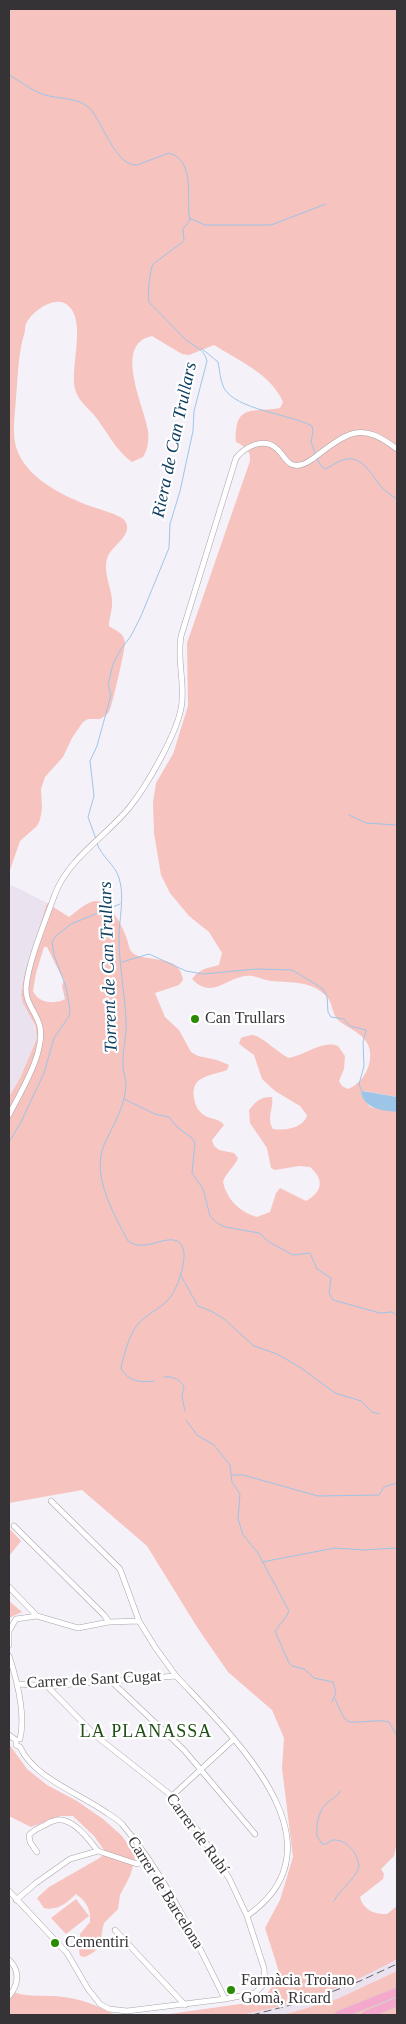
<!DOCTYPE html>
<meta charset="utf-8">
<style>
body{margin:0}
#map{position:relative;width:406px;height:2024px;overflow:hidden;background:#f5f1f8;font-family:Georgia,serif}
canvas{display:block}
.frame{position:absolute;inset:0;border:10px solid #353336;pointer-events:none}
</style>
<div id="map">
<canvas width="406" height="2024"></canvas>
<div class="frame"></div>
</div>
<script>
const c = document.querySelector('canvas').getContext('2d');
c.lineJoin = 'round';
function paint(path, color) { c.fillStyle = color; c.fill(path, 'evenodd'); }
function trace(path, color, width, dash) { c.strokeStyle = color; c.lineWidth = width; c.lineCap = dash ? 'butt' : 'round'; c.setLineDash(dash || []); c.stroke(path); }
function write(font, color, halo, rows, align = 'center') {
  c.font = font + ' Georgia,serif'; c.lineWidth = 4.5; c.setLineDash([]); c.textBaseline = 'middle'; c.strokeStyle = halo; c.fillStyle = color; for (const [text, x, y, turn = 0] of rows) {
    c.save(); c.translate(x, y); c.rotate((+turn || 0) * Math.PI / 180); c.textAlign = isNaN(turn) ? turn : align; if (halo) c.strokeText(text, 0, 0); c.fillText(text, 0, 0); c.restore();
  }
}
const built = new Path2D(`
 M9 885 18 888 47 903 29 959 32 1018 37 1038 20 1078 9 1097Z
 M397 1959V1971L337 1999 283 2015H237L291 2002 338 1986Z`);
const green = new Path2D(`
 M9 9H397V1097L365 1091 362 1092 361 1095 370 1107 397 1112V1842L394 1856 381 1869 384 1874 383 1879 360 1897C362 1909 375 1915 387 1914L397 1906V1959C349 1986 293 2006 239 2015 217 2019 185 2015 162 2015L262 2001 280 1975 265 1928 280 1900 293 1857 282 1768 284 1738 272 1710 228 1672 197 1627 147 1546 82 1490 9 1503V1097L20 1078 37 1038 35 1025 23 1003 21 995 24 977 47 903 69 917C76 912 83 905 91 902 108 895 123 927 127 939 129 946 129 952 136 955 153 962 180 955 183 980L179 985 155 993 165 1017 179 1030 191 1052 198 1056 217 1060 229 1065 227 1070C212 1076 190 1075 194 1098 195 1105 198 1111 204 1115 210 1120 218 1117 224 1125L212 1140 214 1146 219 1150 234 1153 238 1158C234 1168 226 1172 223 1182 227 1200 240 1212 257 1217L270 1212 276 1193 280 1188 306 1201C322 1192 325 1180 310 1167L299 1166 275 1170 271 1168 267 1148 250 1123 249 1110C255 1102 261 1096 272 1097 274 1109 266 1117 273 1129 285 1131 304 1128 307 1115L300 1106 275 1091 262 1079 254 1055 239 1044 241 1038C244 1037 250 1035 253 1035 263 1037 278 1053 289 1058 306 1055 322 1040 338 1046L345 1056 344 1069 339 1081 342 1086 348 1089C359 1085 368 1073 370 1060 373 1037 354 1032 339 1021 332 1015 333 1005 328 998 313 980 291 983 271 981 264 980 258 977 252 976 229 973 214 1002 192 979L196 974 204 969 219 965 222 953 209 932 189 916 170 893 161 875 154 833 153 802 156 783 173 754 188 706 187 643 250 461C251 450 245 447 236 442 234 402 254 413 280 408L283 402C272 375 238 360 214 345L189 355 182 354 152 336C112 344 145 407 148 431 149 441 148 449 143 457L132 462C115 450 107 431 94 415 88 408 79 401 76 392 68 370 89 319 66 304 54 296 32 311 26 324 25 326 25 329 25 331 18 353 18 375 16 398 15 414 12 431 16 447 26 478 60 494 87 505 95 508 122 515 125 521 134 534 113 545 108 556 102 571 111 585 112 600 113 609 109 617 109 626 116 631 123 632 125 642 126 646 112 707 109 712 107 715 103 717 100 719H88L83 722 72 738 63 757 45 777 41 789 42 808 40 820 37 826 20 841 9 873ZM44 947H47C53 958 57 969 64 980L62 986 65 999C54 1005 38 1003 33 991L36 973Z
 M9 1528 21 1541 9 1556Z
 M9 1601 22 1612 9 1618Z
 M9 1744 27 1769 47 1785 77 1801 103 1819 122 1836 134 1853 135 1859 130 1876 120 1895 118 1909 104 1923C99 1940 105 1948 85 1957L80 1956C78 1949 81 1942 80 1934L90 1922C91 1909 86 1901 76 1894 67 1903 57 1911 44 1908L37 1898 49 1887 98 1859 102 1856 104 1850 94 1836 73 1816H61L31 1827 9 1816Z
 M76 1899 89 1916 66 1934 51 1918Z
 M397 1971V2015H283L337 1999Z
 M9 1990C28 1999 43 1994 63 1997 83 1999 98 2006 115 2015H9Z`);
const water = new Path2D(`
 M363 1091 397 1097V1112C382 1110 367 1110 361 1094Z`);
const stream = new Path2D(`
 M9 75C20 81 31 90 42 94 59 100 80 96 92 111 103 125 117 167 137 165L169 153C197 161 185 201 190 220L183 229 184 241 153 264C150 270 147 295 149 302 161 314 173 327 185 339 194 347 204 348 207 361L194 411 193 431 180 491 170 524 169 548 141 616 131 636 121 649 113 664 108 685 111 695 97 746 90 761 94 796 88 817 96 839
 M189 218 205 225H271L326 204
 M201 348 218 362C220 371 220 380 224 388 236 410 290 414 312 426L313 432 311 442 316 456
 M317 459 321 466 325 469C332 466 339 460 347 459 363 457 371 474 379 484 384 491 391 495 397 499
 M349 815 366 823 397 825
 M97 843C101 857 115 864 119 878 125 896 119 919 119 938 119 966 125 994 126 1021 127 1036 122 1051 123 1066 123 1073 126 1078 126 1085 125 1107 113 1125 104 1145 91 1176 114 1214 128 1241 145 1254 168 1232 180 1243 191 1253 177 1291 168 1300 159 1309 146 1315 138 1324 129 1335 124 1354 121 1368 127 1381 141 1383 154 1381
 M122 962 149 954 186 971 203 974 256 969 292 970 322 988 327 996 328 1012 331 1017 344 1019 350 1026 366 1030 363 1042 364 1066 359 1084 362 1092
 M124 1099 155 1114 169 1117 177 1127 192 1138 195 1143 192 1173 203 1189 210 1216 217 1223 225 1227 259 1233 269 1242 293 1255 310 1253 317 1269 331 1278 329 1293 333 1300 380 1313 392 1312 397 1315
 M9 1142 21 1122 44 1073 54 1038 69 1016 70 1010 66 987 54 955 52 942 56 936 71 924 120 904
 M180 1274 198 1306 211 1311 224 1319 254 1346 277 1354 301 1368 335 1393 361 1401 372 1412 379 1414
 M164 1377C173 1376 180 1379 184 1387L182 1397 185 1411
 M186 1420 197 1435 214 1445 230 1465 232 1482 240 1494 238 1519 243 1535 258 1553 289 1611 286 1617 275 1631 289 1663 292 1666 304 1669 314 1678 333 1682 336 1693 332 1702
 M233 1475H243L318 1496 379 1495 384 1487 397 1483
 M262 1562 335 1548 364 1550 394 1548 397 1550
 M335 1699 344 1718 349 1722C363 1723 377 1719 389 1722L397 1736
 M334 1901C341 1887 355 1881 359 1866 357 1852 347 1839 332 1840L326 1844H322L317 1836C316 1826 318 1813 325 1805 330 1799 337 1798 340 1791`);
const minor = new Path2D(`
 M9 1115C21 1091 45 1053 40 1027 37 1013 25 1003 26 988 28 962 46 919 55 894 69 858 105 837 129 808 146 787 181 728 182 701 184 679 177 658 181 636L236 458C245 447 263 437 276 448 284 454 287 468 300 465 307 464 314 458 319 454 351 430 363 423 397 449
 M51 1501 120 1569 139 1621 155 1647 176 1676
 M14 1526 104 1615 109 1622
 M9 1587 37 1616
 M9 1645V1631L16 1619 37 1616 78 1628 109 1622 139 1621
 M9 1656C17 1680 26 1713 20 1739
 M111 1681 184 1750 255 1834
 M18 1684 47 1686 176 1676C231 1735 350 1844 247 1916
 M9 1735 16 1740
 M16 1740V1745L20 1747C34 1778 79 1793 107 1813 112 1816 118 1820 122 1824 166 1876 195 1939 225 1999
 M172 1796 234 1739
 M37 1852 30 1842 29 1835C34 1830 38 1828 45 1825 48 1823 52 1821 56 1820 73 1817 89 1840 98 1851
 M9 1891 67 1953 88 1989 100 2004 109 2009 127 2011 225 1999 255 1993 265 1983 264 1968 247 1916 229 1878 198 1831 172 1796 96 1736 47 1686
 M16 1900 36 1883 70 1859 98 1851 137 1864 147 1858
 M115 1930 185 2005
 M9 1960C20 1970 19 1985 9 1996`);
const highway = new Path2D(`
 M339 2015 397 1992
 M366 2015 397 2002`);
const rail = new Path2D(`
 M252 2015 310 2000 360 1981 397 1964`);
const markers = [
 [195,1019,5,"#298b00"],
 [55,1943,5,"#298b00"],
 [231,1990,5,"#298b00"]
];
const poiNames = [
 ["Can Trullars",205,1019],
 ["Cementiri",65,1943],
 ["Farmàcia Troiano",241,1981],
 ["Gomà, Ricard",241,1999]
];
const streetNames = [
 ["Carrer de Sant Cugat",94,1680,-3],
 ["Carrer de Rubí",197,1834,54],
 ["Carrer de Barcelona",165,1893,58]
];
const waterNames = [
 ["Riera de Can Trullars",175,440,-78],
 ["Torrent de Can Trullars",109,967,-92]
];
const neighbourhoodNames = [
 ["LA PLANASSA",146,1732]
];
paint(built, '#ebe2ef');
paint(green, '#f6c3bf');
paint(water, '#9cc5e8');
trace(stream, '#9cc5e8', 1);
trace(minor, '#a8a4aa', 6);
trace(highway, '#cfcecf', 9);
trace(minor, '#fff', 5);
trace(highway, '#f5a7cc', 8);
trace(rail, '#636165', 1, [8, 4]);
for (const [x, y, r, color] of markers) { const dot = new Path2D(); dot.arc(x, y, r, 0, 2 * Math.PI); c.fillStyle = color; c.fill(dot); trace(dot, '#fff', 2); }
write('16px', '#353336', '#fff', poiNames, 'left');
write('16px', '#353336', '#fff', streetNames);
write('italic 18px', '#0f3f61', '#fff', waterNames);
c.letterSpacing = '1px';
write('18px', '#214e15', '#fff', neighbourhoodNames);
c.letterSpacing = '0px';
</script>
